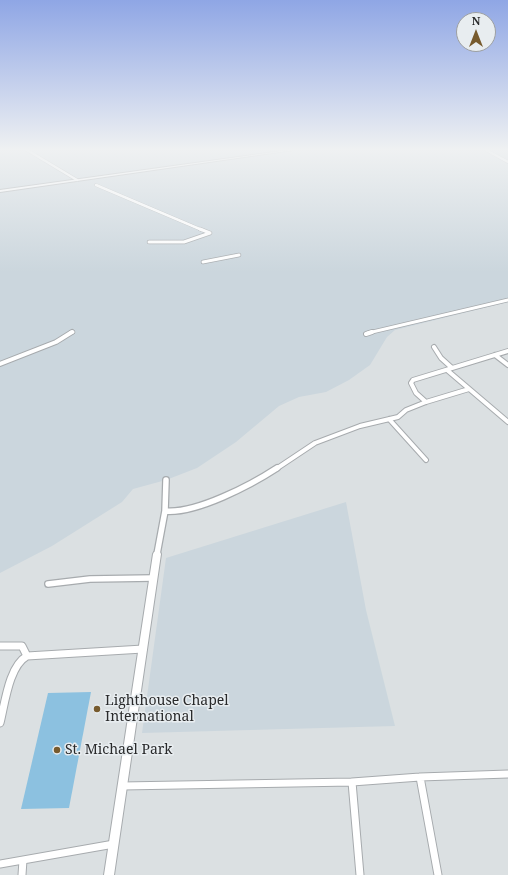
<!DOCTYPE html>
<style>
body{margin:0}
#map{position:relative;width:508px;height:875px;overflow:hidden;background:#dbe0e2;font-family:"Noto Serif",serif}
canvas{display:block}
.north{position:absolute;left:456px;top:12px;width:40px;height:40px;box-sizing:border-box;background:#e8edf0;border:1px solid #9c9fa1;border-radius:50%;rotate:0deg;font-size:11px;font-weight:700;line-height:16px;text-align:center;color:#292a2b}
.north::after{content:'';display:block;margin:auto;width:14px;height:18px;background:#775b2e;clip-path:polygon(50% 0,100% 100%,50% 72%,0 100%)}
</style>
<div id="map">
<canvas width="508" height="875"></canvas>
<div class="north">N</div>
</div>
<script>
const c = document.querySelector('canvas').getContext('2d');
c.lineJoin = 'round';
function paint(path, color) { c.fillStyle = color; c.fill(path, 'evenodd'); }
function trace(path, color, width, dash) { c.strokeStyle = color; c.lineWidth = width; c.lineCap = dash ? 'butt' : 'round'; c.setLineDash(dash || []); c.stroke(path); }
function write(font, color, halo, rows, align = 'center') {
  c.font = font + ' "Noto Serif",serif'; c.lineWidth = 3; c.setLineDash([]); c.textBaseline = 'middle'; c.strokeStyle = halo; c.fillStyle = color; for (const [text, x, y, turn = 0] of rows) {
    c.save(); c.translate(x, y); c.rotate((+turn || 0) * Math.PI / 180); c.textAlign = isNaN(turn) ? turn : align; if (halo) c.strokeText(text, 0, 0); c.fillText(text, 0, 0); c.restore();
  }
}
const built = new Path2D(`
 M0 150H508V302L395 330 387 337 370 365 349 380 326 392 299 397 279 406 236 442 197 468 166 480 133 489 122 502 52 546 0 573Z
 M346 502 366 610 395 726 142 733 166 558Z`);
const green = new Path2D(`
 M91 692 69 808 21 809 48 693Z`);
const streetFar4 = new Path2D(`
 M27 150 77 180
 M486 150 508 162
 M96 185 202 230`);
const streetFar3 = new Path2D(`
 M149 242H184L210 233 200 229
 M203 262 239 255
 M70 333 73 332
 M368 333 508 300`);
const streetFar2 = new Path2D(`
 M366 334 372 332
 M434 347 441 358 452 368
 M495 355 508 365
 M0 364 56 342 72 332
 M447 370 508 422
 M426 402 416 393 411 383 413 380 508 351
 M389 419 426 460
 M276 469 315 443 360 426 398 417 406 410 426 402 469 389`);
const streetFar1 = new Path2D(`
 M165 511C196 514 251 485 277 468
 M157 554 165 511 166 480
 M48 584 90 579 153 578`);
const street = new Path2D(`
 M0 646H22L27 656
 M0 723C5 703 9 666 27 656L143 649
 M420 777 438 875
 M352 782 360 875
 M122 786 352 782 420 777 508 774
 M0 864 114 844
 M22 875 23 860`);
const secondary = new Path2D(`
 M289 150H293L0 192V190Z
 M157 551 160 552 161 554 114 875H104L153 554 154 552Z`);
const markers = [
 [97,709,4,"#775b2e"],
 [57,750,4,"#775b2e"]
];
const nearPoinames = [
 ["Lighthouse Chapel",105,701],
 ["International",105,717],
 ["St. Michael Park",65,750]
];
paint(built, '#cbd6dd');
paint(green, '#8cc1e0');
trace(streetFar4, '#a7abae', 3.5);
trace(streetFar3, '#a7abae', 4.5);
trace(streetFar2, '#a7abae', 6);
trace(streetFar1, '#a7abae', 8);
trace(street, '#a7abae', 9);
trace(secondary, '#a7abae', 2);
trace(streetFar4, '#fff', 2.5);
trace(streetFar3, '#fff', 3);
trace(streetFar2, '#fff', 4);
trace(streetFar1, '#fff', 5.5);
trace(street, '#fff', 7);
paint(secondary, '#fff');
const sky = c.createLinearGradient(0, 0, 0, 272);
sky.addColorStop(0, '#8fa6e5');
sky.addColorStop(0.55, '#eff1f2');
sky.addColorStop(1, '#eff1f200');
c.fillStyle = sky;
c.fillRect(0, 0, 508, 272);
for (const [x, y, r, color] of markers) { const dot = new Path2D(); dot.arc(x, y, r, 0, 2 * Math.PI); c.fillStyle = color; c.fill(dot); trace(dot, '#e8edf0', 1.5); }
write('14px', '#292a2b', '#e8edf0', nearPoinames, 'left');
</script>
